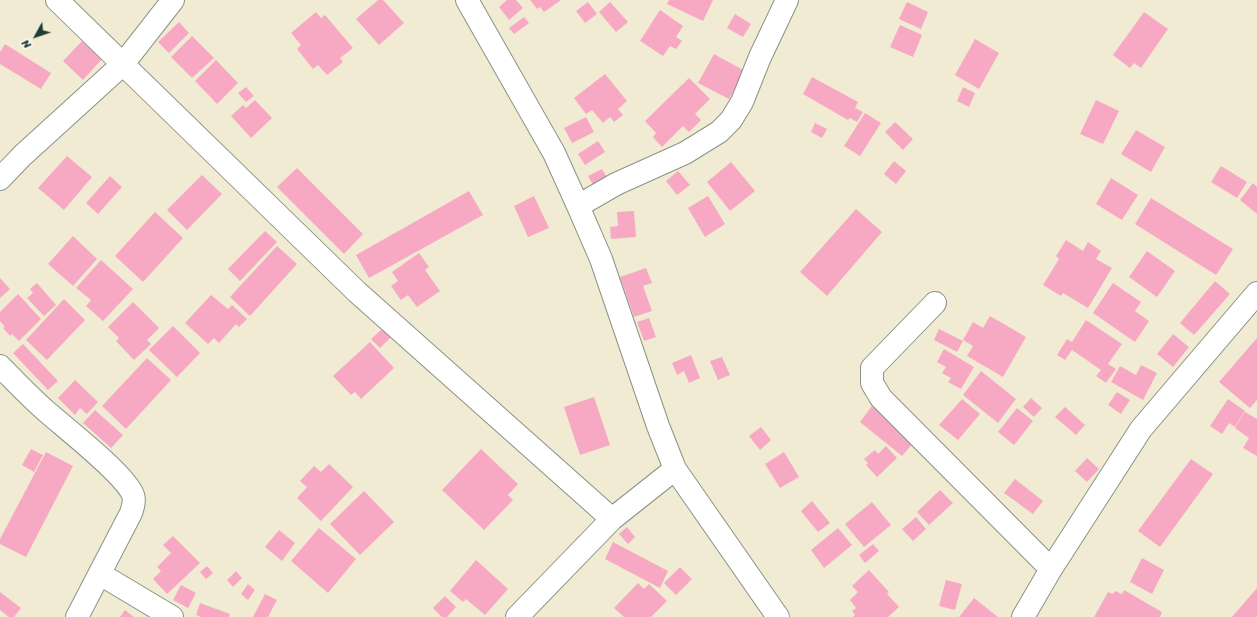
<!DOCTYPE html>
<style>
body{margin:0}
#map{position:relative;width:1257px;height:617px;overflow:hidden;background:#f2ebd4;font-family:Sriracha,sans-serif}
canvas{display:block}
.north{position:absolute;left:16px;top:16px;width:40px;height:40px;-webkit-text-stroke:3px #fdfcf7;paint-order:stroke;rotate:230deg;font-size:11px;font-weight:700;line-height:16px;text-align:center;color:#1f3d34}
.north::after{content:'';display:block;margin:auto;width:14px;height:18px;background:#1f3d34;clip-path:polygon(50% 0,100% 100%,50% 72%,0 100%)}
</style>
<div id="map">
<canvas width="1257" height="617"></canvas>
<div class="north">N</div>
</div>
<script>
const c = document.querySelector('canvas').getContext('2d');
c.lineJoin = 'round';
function paint(path, color) { c.fillStyle = color; c.fill(path, 'evenodd'); }
function trace(path, color, width, dash) { c.strokeStyle = color; c.lineWidth = width; c.lineCap = dash ? 'butt' : 'round'; c.setLineDash(dash || []); c.stroke(path); }
const building = new Path2D(`
 M378 0H383L404 23 379 45 356 19Z
 M507 0H516L523 8 509 20 499 7Z
 M530 0H561L544 12 540 7 537 9Z
 M669 0H713L703 21 667 4Z
 M588 2 597 14 585 23 576 11Z
 M610 2 628 22 616 32 599 12Z
 M907 2 928 12 921 29 899 19Z
 M660 10 683 26 676 37 682 41 676 49 670 46 663 56 640 41Z
 M316 12 321 18 325 15 353 48 340 58 343 62 327 75 318 65 313 69 297 49 301 45 291 33Z
 M1144 12 1168 29 1141 68 1134 63 1130 68 1113 55Z
 M735 14 751 24 743 37 727 28Z
 M524 17 529 23 514 34 509 28Z
 M179 22 189 33 169 53 158 42Z
 M900 25 922 35 913 57 890 47Z
 M192 36 214 58 192 78 171 57Z
 M975 39 999 53 979 89 955 75Z
 M82 41 102 59 83 80 63 61Z
 M5 44 51 73 41 89 0 64V52Z
 M714 54 745 71 729 99 698 83Z
 M216 60 238 83 217 104 195 81Z
 M605 74 627 101 618 109 623 115 614 122 610 117 603 123 592 110 586 114 574 98Z
 M812 77 858 102 855 108 863 112 857 122 850 118 848 120 803 94Z
 M689 78 710 99 695 114 701 120 689 132 683 126 662 147 653 137 656 133 645 121Z
 M246 87 254 96 246 102 238 93Z
 M963 87 975 93 969 107 957 101Z
 M255 100 272 118 251 138 231 116 243 105 246 108Z
 M1096 100 1119 111 1103 144 1080 134Z
 M865 113 881 123 860 156 844 146Z
 M586 117 594 132 572 143 564 128Z
 M895 122 913 139 903 150 885 132Z
 M815 123 827 129 822 138 811 132Z
 M1136 130 1165 147 1151 172 1121 154Z
 M598 141 605 152 585 165 578 154Z
 M67 156 92 177 64 210 38 188Z
 M894 161 906 171 896 184 884 174Z
 M731 162 755 191 730 211 707 182Z
 M1221 166 1247 182 1237 198 1211 182Z
 M297 168 363 234 344 254 277 187Z
 M602 169 608 179 594 187 588 176Z
 M678 171 690 185 677 195 666 181Z
 M202 175 222 194 187 230 167 210Z
 M110 176 122 187 98 214 86 203Z
 M1111 178 1138 195 1122 220 1096 204Z
 M1253 183 1257 187V214L1240 200Z
 M469 191 483 215 369 278 356 255Z
 M534 196 549 228 528 237 514 206Z
 M708 196 725 224 705 237 688 208Z
 M1151 198 1233 249 1216 275 1135 224Z
 M856 209 882 232 827 296 800 272Z
 M634 211 636 237 611 239 610 227 618 226 617 212Z
 M155 212 183 238 143 282 115 256Z
 M265 231 277 242 240 281 228 269Z
 M73 236 97 259 73 286 48 264Z
 M1066 240 1083 251 1088 242 1101 251 1096 259 1112 268 1088 308 1063 293 1061 296 1043 285 1059 259 1056 256Z
 M277 246 297 264 250 316 230 297Z
 M1147 251 1175 271 1157 297 1129 277Z
 M419 253 429 267 425 270 440 291 417 307 408 295 401 300 391 286 398 281 392 272Z
 M101 260 133 289 103 321 86 306 91 300 76 288Z
 M646 268 652 283 643 286 652 311 634 317 620 277Z
 M0 278 10 289 0 298Z
 M1215 281 1230 294 1194 335 1180 323Z
 M37 283 56 305 44 316 27 298 33 293 30 289Z
 M1113 283 1141 302 1135 311 1149 321 1135 342 1093 313Z
 M18 294 41 319 19 341 12 334 10 336 3 328 5 327 0 321V312Z
 M211 295 228 309 232 305 247 319 239 327 236 324 219 343 214 338 208 344 185 323Z
 M64 299 85 320 47 360 26 340Z
 M133 302 159 328 147 340 151 344 134 360 116 341 119 338 108 327Z
 M990 316 1026 337 1003 377 967 356 973 346 963 340 973 322 983 328Z
 M649 318 656 337 644 341 637 322Z
 M1086 320 1122 344 1108 364 1116 369 1106 383 1096 376 1101 370 1072 350 1065 360 1057 355 1067 339 1072 342Z
 M173 326 200 353 177 377 149 350Z
 M382 329 391 337 380 348 371 339Z
 M939 329 963 341 957 352 934 340Z
 M1173 334 1189 347 1173 367 1157 354Z
 M1257 338V400L1250 408 1219 382Z
 M370 342 394 368 361 399 355 392 351 395 333 376Z
 M23 344 58 381 48 390 13 353Z
 M944 349 974 367 961 389 948 382 951 378 942 373 946 367 937 362Z
 M691 355 700 378 689 383 684 371 677 375 672 363Z
 M722 357 730 375 718 380 710 361Z
 M147 358 171 380 126 429 102 406Z
 M1141 365 1157 373 1143 400 1111 382 1120 366 1136 375Z
 M981 371 1016 399 998 423 963 395Z
 M75 380 98 402 87 414 80 408 75 415 58 398Z
 M1117 392 1130 400 1121 414 1108 405Z
 M594 397 610 445 580 455 564 407Z
 M1031 398 1042 408 1034 417 1023 407Z
 M962 399 980 414 958 440 939 425Z
 M1228 399 1245 411 1235 427 1229 423 1222 434 1210 426Z
 M872 406 915 441 902 456 860 422Z
 M1065 407 1085 425 1076 435 1055 417Z
 M1017 408 1033 421 1014 445 998 432Z
 M95 410 123 435 111 448 83 423Z
 M1245 412 1257 419V456L1243 448 1249 438 1235 428Z
 M761 427 771 440 760 450 749 436Z
 M886 446 897 458 877 477 866 465 868 463 864 459 875 450 878 454Z
 M31 449 43 455 34 472 22 465Z
 M481 449 518 484 508 495 513 500 484 530 442 490Z
 M46 452 73 466 26 557 0 544V539Z
 M784 452 799 477 780 488 765 464Z
 M1087 458 1099 469 1087 482 1075 471Z
 M1191 459 1213 474 1160 547 1138 531Z
 M329 464 353 487 321 521 297 498 307 487 300 481 314 466 321 472Z
 M1015 479 1043 501 1033 514 1004 493Z
 M940 490 953 503 929 525 917 512Z
 M364 491 394 522 360 555 330 524Z
 M812 501 830 523 818 532 801 511Z
 M872 502 891 525 864 547 845 524Z
 M916 517 926 529 913 541 902 529Z
 M627 527 635 537 628 544 619 534Z
 M319 528 356 559 328 593 291 561Z
 M838 528 852 545 824 568 811 550Z
 M279 530 295 543 282 561 265 547Z
 M173 536 200 563 167 594 153 579 161 571 157 567 171 553 163 545Z
 M613 542 668 571 660 588 605 559Z
 M873 544 879 551 865 563 859 555Z
 M1142 558 1164 570 1152 594 1130 582Z
 M476 560 508 589 485 615 466 599 463 602 450 591Z
 M207 566 213 573 206 579 200 572Z
 M680 567 692 579 676 595 664 583Z
 M869 570 889 592 887 594 899 607 888 617H853L855 615 852 611 856 608 850 600 858 592 852 586Z
 M236 571 242 578 233 587 227 580Z
 M946 580 962 584 955 610 939 606Z
 M638 583 644 589 649 584 667 601 651 617H624L614 608Z
 M248 584 255 590 248 600 241 594Z
 M181 585 196 593 188 608 173 600Z
 M1257 588V617H1232Z
 M1124 590 1162 612 1160 617H1094L1108 592 1113 594 1115 591 1122 594Z
 M0 592 21 608 14 617H9L0 610Z
 M265 594 277 600 268 617H253Z
 M445 596 456 607 447 617H442L433 608Z
 M974 598 998 617H959Z
 M200 603 230 614 229 617H201L196 615Z
 M125 610 134 617H120Z`);
const minor = new Path2D(`
 M57 0 357 292 612 519
 M467 0 554 153 578 206 601 259 658 426 675 469 778 617
 M0 179 23 155 123 64 173 0
 M578 206 616 184 685 153 719 132 731 120 742 102 760 57 787 0
 M935 303 872 368V383L881 398 1051 569
 M0 366C15 381 30 397 46 411 65 428 125 474 133 495 135 501 133 507 131 513L77 617
 M100 574 172 617
 M517 617 612 519 675 469
 M1023 617 1051 569 1141 429 1257 293`);
paint(building, '#f7a9c3');
trace(minor, '#889484', 24);
trace(minor, '#fff', 22);
</script>
